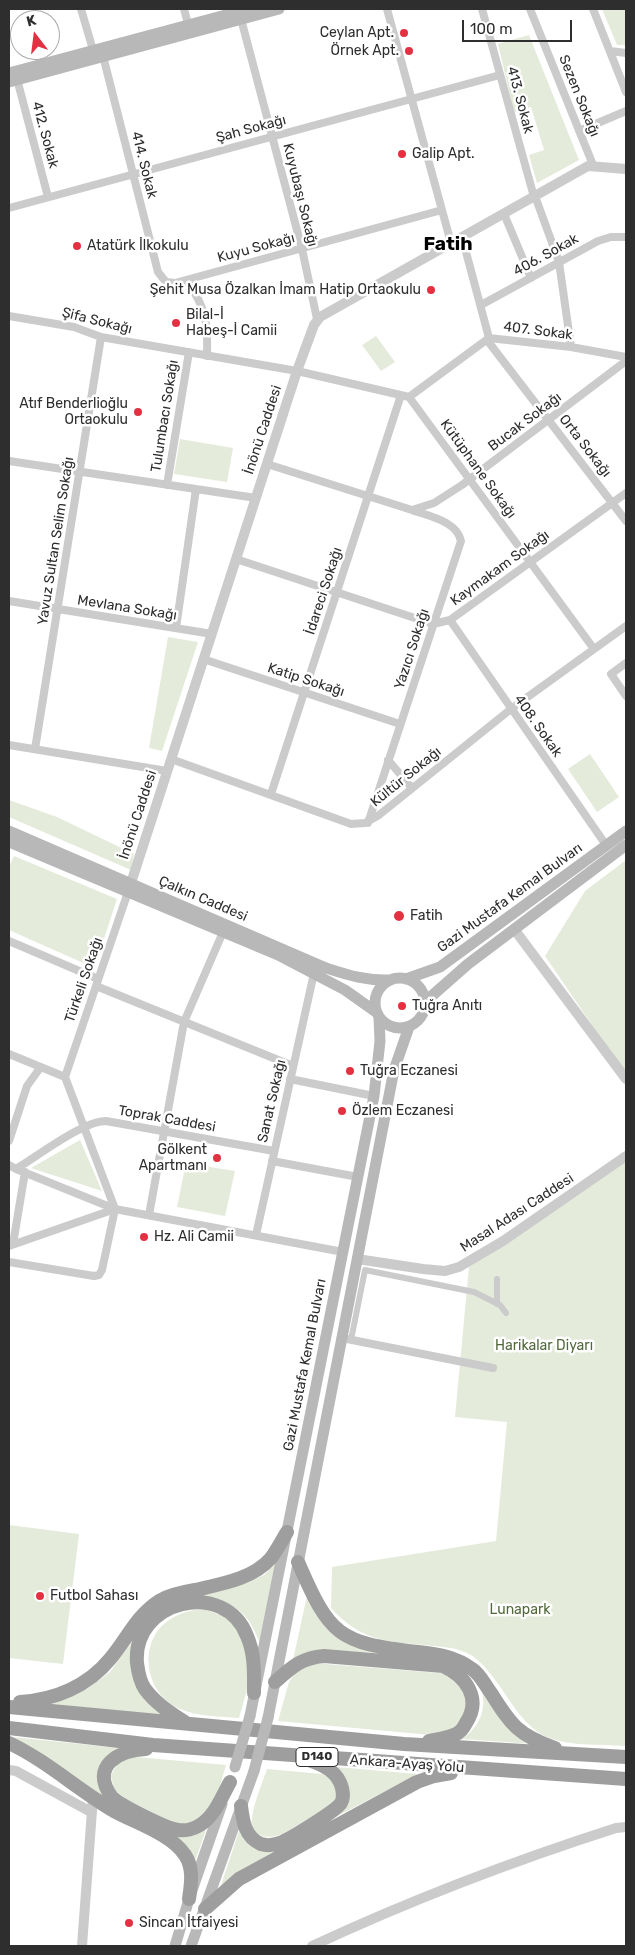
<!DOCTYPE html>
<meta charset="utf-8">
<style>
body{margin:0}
#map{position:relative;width:635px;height:1955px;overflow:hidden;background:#fff;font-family:Rubik,sans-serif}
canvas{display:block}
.frame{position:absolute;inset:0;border:10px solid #2e2e2e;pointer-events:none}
.north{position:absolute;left:10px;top:10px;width:50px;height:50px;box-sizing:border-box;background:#fff;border:1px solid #ababab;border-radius:50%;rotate:345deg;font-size:14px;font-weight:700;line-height:20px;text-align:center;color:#2e2e2e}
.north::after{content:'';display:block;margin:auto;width:18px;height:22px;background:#e33141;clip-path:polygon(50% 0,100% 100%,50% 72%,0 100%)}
.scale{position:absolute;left:462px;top:20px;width:110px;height:22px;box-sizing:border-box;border:2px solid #2e2e2e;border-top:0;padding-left:6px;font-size:15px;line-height:18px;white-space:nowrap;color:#2e2e2e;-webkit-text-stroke:4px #fff;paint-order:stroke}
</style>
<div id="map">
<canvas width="635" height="1955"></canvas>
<div class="frame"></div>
<div class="north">K</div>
<div class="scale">100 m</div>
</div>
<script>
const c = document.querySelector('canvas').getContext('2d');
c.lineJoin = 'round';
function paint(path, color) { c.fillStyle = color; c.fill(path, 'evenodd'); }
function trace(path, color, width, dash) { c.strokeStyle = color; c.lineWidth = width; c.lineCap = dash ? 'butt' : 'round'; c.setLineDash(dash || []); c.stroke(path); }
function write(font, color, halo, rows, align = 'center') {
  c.font = font + ' Rubik,sans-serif'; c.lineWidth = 5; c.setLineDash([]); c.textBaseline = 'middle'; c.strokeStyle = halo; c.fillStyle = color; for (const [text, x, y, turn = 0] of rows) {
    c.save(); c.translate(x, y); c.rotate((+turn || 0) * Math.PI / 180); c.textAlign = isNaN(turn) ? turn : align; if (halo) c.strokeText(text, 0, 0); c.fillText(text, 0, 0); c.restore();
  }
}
const green = new Path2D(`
 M602 9H626V45H617Z
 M529 35 579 160 537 183 529 155 544 150 531 107 514 112 498 44Z
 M376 336 395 362 381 371 362 345Z
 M180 439 233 448 227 482 174 474Z
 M168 637 198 642 162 751 149 748Z
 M590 754 619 797 597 812 568 769Z
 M9 800 57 817 134 854 131 870 9 817Z
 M14 856 117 899 95 966H90L9 930V866Z
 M626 860V1075L545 956 585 891Z
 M80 1140 102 1191 31 1168Z
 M626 1159V1746C601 1744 563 1747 541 1734 524 1724 512 1704 501 1688 492 1676 482 1660 467 1653 455 1647 439 1647 426 1645 385 1642 360 1640 331 1608L332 1567 496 1541 507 1422 455 1417 469 1267Z
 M186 1163 235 1171 225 1216 177 1207Z
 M9 1525 79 1534 63 1664 9 1658Z
 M277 1562 261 1646C244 1600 227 1601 183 1600L250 1581 264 1575Z
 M308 1591 358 1648 377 1653 322 1650 293 1660Z
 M204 1609 226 1617 242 1633 250 1679 239 1718C216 1716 188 1717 168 1702 142 1681 141 1636 171 1619 181 1612 192 1610 204 1609Z
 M149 1618 136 1666 167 1716 52 1704 87 1689 110 1672Z
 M313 1663 439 1673C443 1674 448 1674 451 1676 465 1682 471 1708 462 1721 455 1731 442 1732 431 1735L278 1721 289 1682 295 1673Z
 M481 1687 534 1744 462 1739C481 1726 487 1708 481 1687Z
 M12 1737 119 1748C97 1761 92 1778 106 1800Z
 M136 1757 226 1765 214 1806 203 1817 185 1825 175 1824 124 1798 114 1789 111 1776C116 1763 123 1758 136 1757Z
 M336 1767 418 1774 322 1824 340 1810Z
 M267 1769 322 1774C337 1781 342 1792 332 1805L282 1834C269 1840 249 1837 252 1818 254 1802 262 1784 267 1769Z
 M206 1830 195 1861 174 1835H192Z
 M239 1831 244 1839 283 1847 221 1885Z`);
const pedestrian = new Path2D(`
 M497 1304V1279
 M351 1340 365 1270 474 1292 500 1305 506 1313`);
const minor = new Path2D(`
 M81 9 93 50
 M184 9 188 24
 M387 9 451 243
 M482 9 534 197
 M530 9 593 165
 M593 9 626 92
 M241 19 302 249 317 319
 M610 51 626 53
 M103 56 158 272 166 282 175 283 442 210
 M17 79 48 197
 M579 131 626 111
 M535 196 559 262 571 347
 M9 208 500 75
 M504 214 531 278
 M462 237 489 338 571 347 626 357
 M187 280C206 309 208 321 207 356
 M481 305 598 241 611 237H626
 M9 316 74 327 101 337 297 371 409 397 594 649
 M487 340 626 521
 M409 397 489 338
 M9 461 256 498
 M267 464 412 510 434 503 462 485 626 361
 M167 485 189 352
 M236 559 433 624 450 620 626 493
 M9 601 212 634
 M450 620 606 845
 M176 628 196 489
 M203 659 400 724
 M626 663 611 674 626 696
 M9 745 167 771
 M35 749 101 337
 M171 759 351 824 365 823 379 815 511 709 626 626
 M388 760 412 788
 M271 794 401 395
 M368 823 461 541C457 521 428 516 412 510
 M9 941 98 979
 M96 986 293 1066
 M9 1054 65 1077 115 1209
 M65 1077 128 892
 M290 1079 374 1096
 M9 1141 27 1086 40 1068
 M272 1161 358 1177
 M9 1165 16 1169C38 1156 83 1121 106 1121L274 1151
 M16 1169 115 1209 343 1252
 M149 1215 184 1022 223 932
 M256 1235 314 973
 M13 1244 25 1172
 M9 1246 115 1209
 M9 1262 94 1276 99 1275 102 1270 115 1209
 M342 1338 493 1368`);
const tertiary = new Path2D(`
 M131 883 297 371 314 325 320 317 588 166 626 169
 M514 929 626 1079
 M357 1259 423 1269 445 1271 459 1267 503 1241 626 1156
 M9 1770 16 1771 91 1812
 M82 1946 93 1797
 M312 1946C411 1900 513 1861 616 1828L626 1827`);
const secondary = new Path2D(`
 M9 73 248 9
 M9 82 279 9
 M9 831 326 968C348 975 366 981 390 980
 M9 842 278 955 345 990 376 1012
 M375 1003a25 25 0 1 1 50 0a25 25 0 1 1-50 0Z
 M406 979 440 967 626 831
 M426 1001 468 964 626 845
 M250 1716 374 1096 380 1041 379 1018
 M268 1718 394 1070 409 1027
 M175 1946 189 1899 222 1804
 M191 1946 254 1771`);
const trunk = new Path2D(`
 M298 1562C330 1636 338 1643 418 1652 438 1654 456 1657 472 1669 480 1674 485 1685 491 1693 511 1725 518 1735 555 1748
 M275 1682C292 1667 301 1658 324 1656L443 1666C466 1676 482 1699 466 1723 464 1727 461 1732 456 1734 448 1738 438 1739 429 1741
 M20 1702C55 1700 88 1686 110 1659 127 1639 136 1616 159 1601 169 1595 183 1592 195 1590 221 1584 253 1579 271 1558 277 1550 282 1540 287 1532
 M9 1707 404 1744 626 1757
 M186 1723C171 1713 156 1704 145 1689 140 1682 138 1671 137 1663 132 1600 225 1578 247 1636 255 1654 254 1673 254 1693
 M9 1728 153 1745 626 1779
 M9 1743C47 1761 78 1790 114 1811 136 1823 171 1834 185 1855 194 1868 191 1885 189 1899
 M146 1749C119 1750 90 1766 111 1796 117 1804 167 1829 178 1830 185 1831 194 1829 200 1825 215 1816 222 1796 230 1782
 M241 1806C243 1822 245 1837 261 1844 267 1846 274 1845 280 1843 290 1839 336 1811 341 1803 344 1798 343 1793 342 1788 338 1772 324 1765 309 1760
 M205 1909 239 1879 417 1782 434 1776 451 1773`);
const secondaryBridge = new Path2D(`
 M235 1767 250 1716
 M254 1771 268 1718`);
const markers = [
 [404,33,5,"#e33141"],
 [409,51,5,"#e33141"],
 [402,154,5,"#e33141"],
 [77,246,5,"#e33141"],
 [431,290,5,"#e33141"],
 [176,323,5,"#e33141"],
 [138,412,5,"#e33141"],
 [399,916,6,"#e33141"],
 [402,1006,5,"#e33141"],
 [350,1071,5,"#e33141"],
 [342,1111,5,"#e33141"],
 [217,1158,5,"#e33141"],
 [144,1237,5,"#e33141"],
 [40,1596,5,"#e33141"],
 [129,1923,5,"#e33141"]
];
const shields = [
 [317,1757,42]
];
const shieldNames = [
 ["D140",317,1757]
];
const poiNames = [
 ["Ceylan Apt.",394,33,"right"],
 ["Örnek Apt.",399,51,"right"],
 ["Galip Apt.",412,154],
 ["Atatürk İlkokulu",87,246],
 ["Şehit Musa Özalkan İmam Hatip Ortaokulu",421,290,"right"],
 ["Bilal-İ",186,315],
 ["Habeş-İ Camii",186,331],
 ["Atıf Benderlioğlu",128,404,"right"],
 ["Ortaokulu",128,420,"right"],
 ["Fatih",410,916],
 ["Tuğra Anıtı",412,1006],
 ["Tuğra Eczanesi",360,1071],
 ["Özlem Eczanesi",352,1111],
 ["Gölkent",207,1150,"right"],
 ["Apartmanı",207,1166,"right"],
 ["Hz. Ali Camii",154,1237],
 ["Futbol Sahası",50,1596],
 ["Sincan İtfaiyesi",139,1923]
];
const streetNames = [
 ["Sezen Sokağı",579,96,68],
 ["413. Sokak",520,100,75],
 ["Şah Sokağı",251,129,-15],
 ["412. Sokak",45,135,75],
 ["414. Sokak",144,165,76],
 ["Kuyubaşı Sokağı",300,195,76],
 ["Kuyu Sokağı",256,248,-15],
 ["406. Sokak",546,255,-29],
 ["Şifa Sokağı",97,321,14],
 ["407. Sokak",538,331,7],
 ["Tulumbacı Sokağı",165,416,-81],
 ["Bucak Sokağı",525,422,-37],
 ["İnönü Caddesi",263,430,-72],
 ["Orta Sokağı",585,446,52],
 ["Kütüphane Sokağı",478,469,54],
 ["Yavuz Sultan Selim Sokağı",56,541,-81],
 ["Kaymakam Sokağı",500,568,-36],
 ["İdareci Sokağı",324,591,-72],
 ["Mevlana Sokağı",127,608,9],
 ["Yazıcı Sokağı",412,649,-72],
 ["Katip Sokağı",306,680,18],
 ["408. Sokak",538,726,55],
 ["Kültür Sokağı",406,777,-39],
 ["İnönü Caddesi",138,815,-72],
 ["Gazi Mustafa Kemal Bulvarı",510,898,-36],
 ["Çalkın Caddesi",203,899,23],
 ["Türkeli Sokağı",84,980,-71],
 ["Sanat Sokağı",272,1101,-77],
 ["Toprak Caddesi",167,1119,10],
 ["Masal Adası Caddesi",517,1213,-33],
 ["Gazi Mustafa Kemal Bulvarı",305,1365,-79],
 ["Ankara-Ayaş Yolu",407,1764,4]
];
const parkNames = [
 ["Harikalar Diyarı",544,1346],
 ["Lunapark",520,1610]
];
const districtNames = [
 ["Fatih",448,245]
];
paint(green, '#e4ebdb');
trace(pedestrian, '#cbcbcb', 6);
trace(minor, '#cbcbcb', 8);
trace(tertiary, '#cbcbcb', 10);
trace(secondary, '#b8b8b8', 11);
trace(trunk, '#9e9e9e', 14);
trace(secondaryBridge, '#b8b8b8', 11);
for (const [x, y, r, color] of markers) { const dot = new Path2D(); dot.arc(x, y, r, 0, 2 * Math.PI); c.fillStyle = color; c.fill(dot); trace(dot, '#fff', 2); }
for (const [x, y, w] of shields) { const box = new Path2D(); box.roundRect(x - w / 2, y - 9.5, w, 19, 4); c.fillStyle = '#fff'; c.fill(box); trace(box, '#2e2e2e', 1); }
write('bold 12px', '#2e2e2e', null, shieldNames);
write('14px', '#2e2e2e', '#fff', poiNames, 'left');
write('14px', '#2e2e2e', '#fff', streetNames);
write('14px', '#51693c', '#fff', parkNames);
write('bold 19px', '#000', '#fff', districtNames);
</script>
